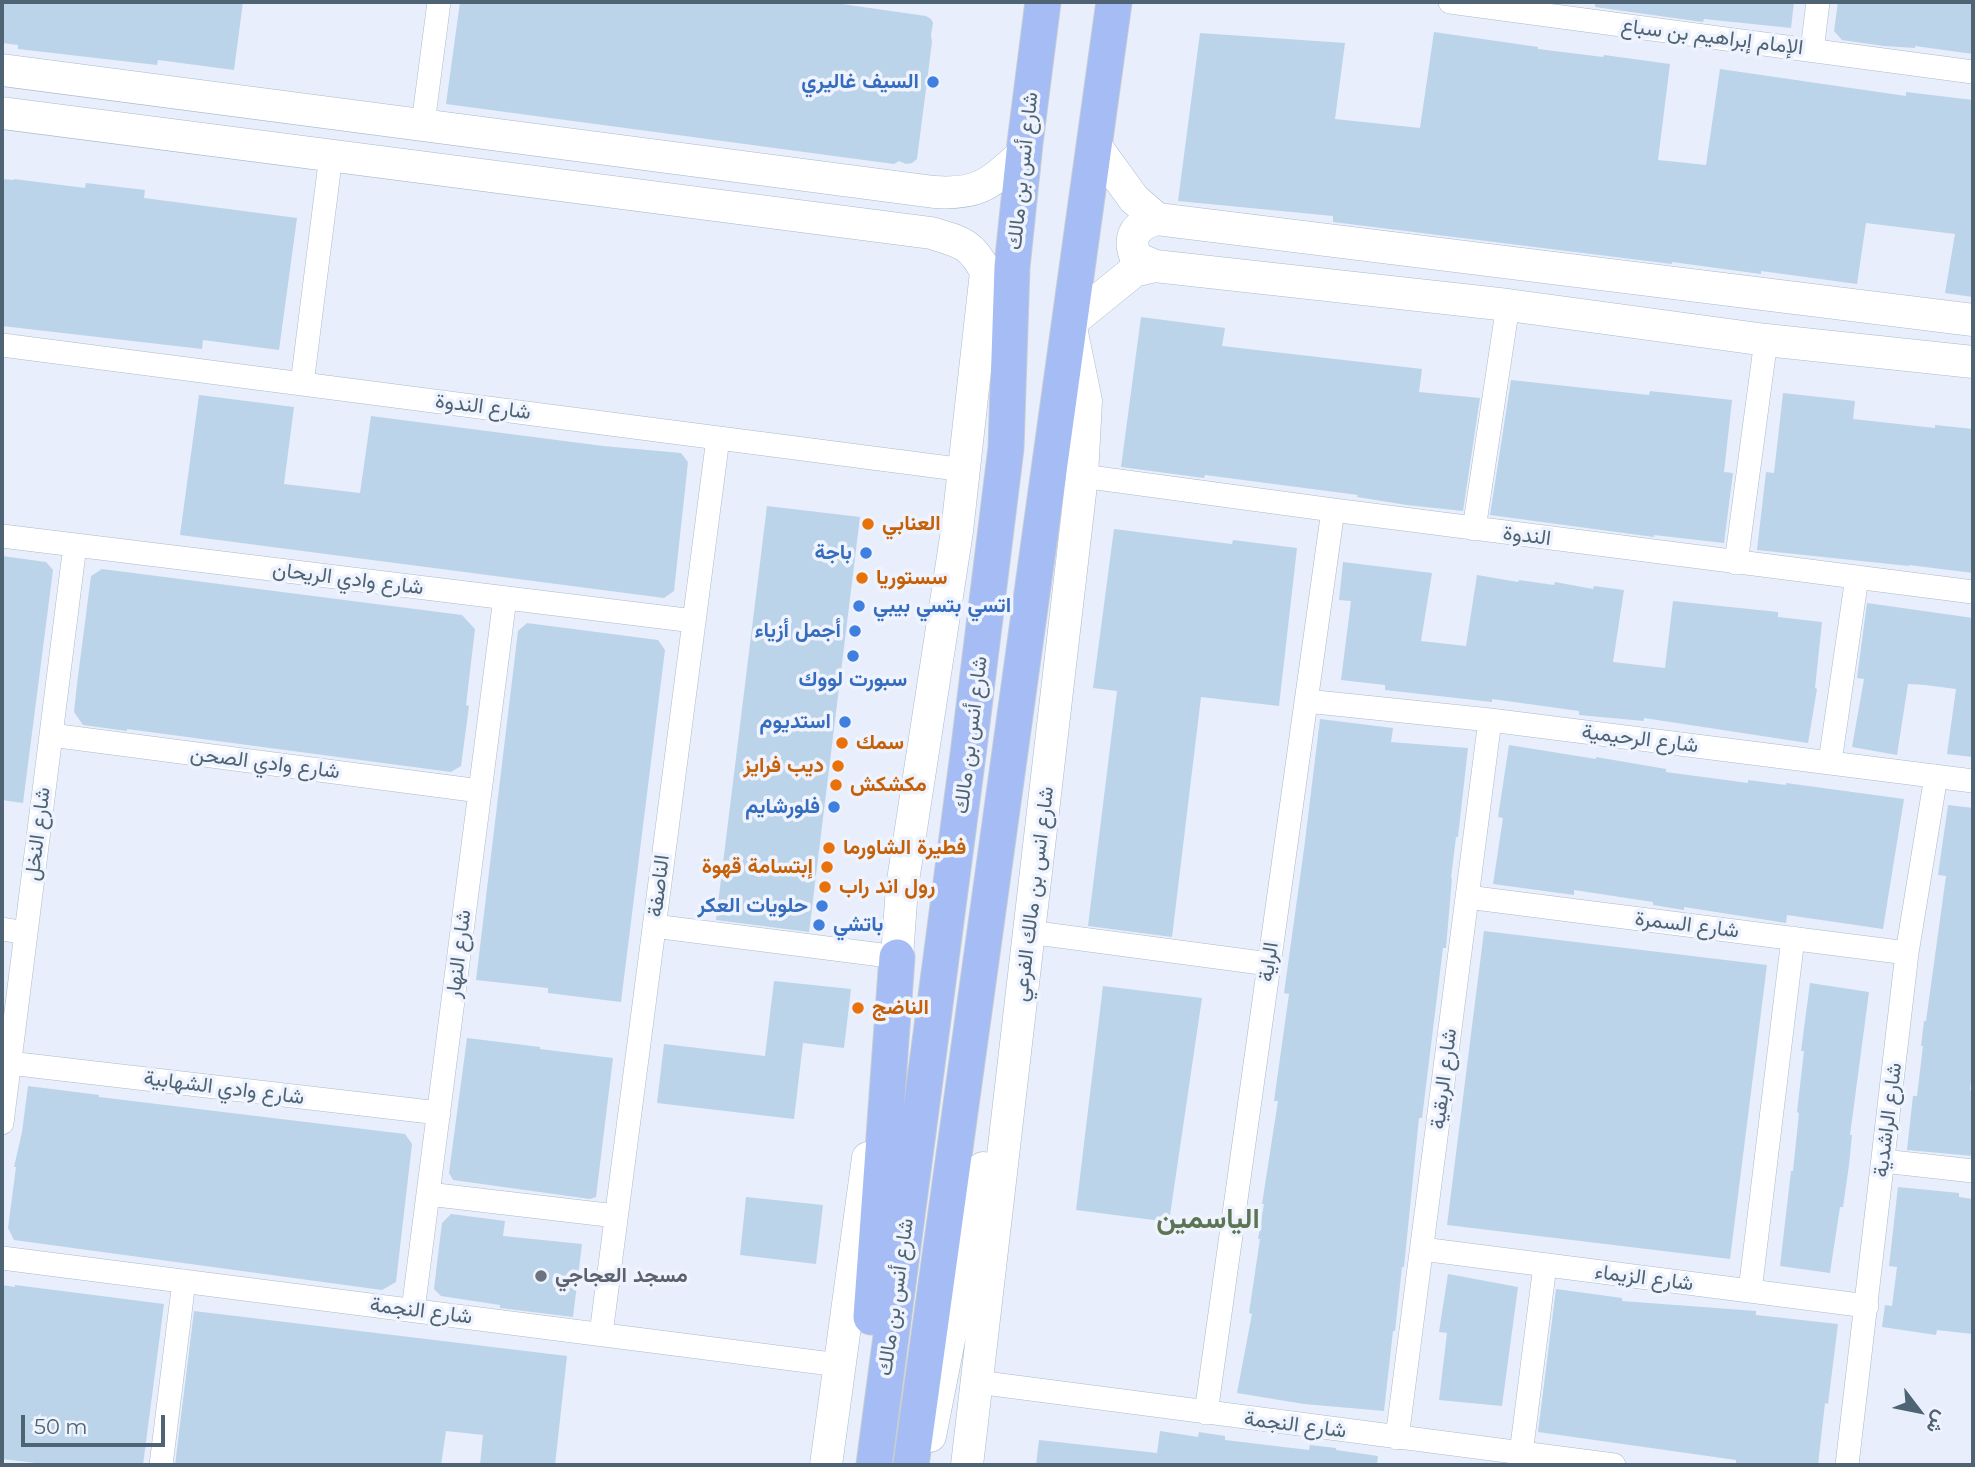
<!DOCTYPE html>
<meta charset="utf-8">
<style>
body{margin:0}
#map{position:relative;width:1975px;height:1467px;overflow:hidden;background:#e8eefb;font-family:Montserrat,Vazirmatn,sans-serif}
canvas{display:block}
.frame{position:absolute;inset:0;border:4px solid #4e6373;pointer-events:none}
.north{position:absolute;left:1884px;top:1376px;width:70px;height:70px;-webkit-text-stroke:5px #eef3fe;paint-order:stroke;rotate:122deg;font-size:19px;font-weight:700;line-height:28px;text-align:center;color:#4e6373}
.north::after{content:'';display:block;margin:auto;width:24px;height:32px;background:#4e6373;clip-path:polygon(50% 0,100% 100%,50% 72%,0 100%)}
.scale{position:absolute;left:21px;top:1415px;width:144px;height:32px;box-sizing:border-box;border:4px solid #4e6373;border-top:0;padding-left:9px;font-size:21px;line-height:24px;white-space:nowrap;color:#4e6373;-webkit-text-stroke:5px #eef3fe;paint-order:stroke}
</style>
<div id="map">
<canvas width="1975" height="1467"></canvas>
<div class="frame"></div>
<div class="north">ش</div>
<div class="scale">50 m</div>
</div>
<script>
const c = document.querySelector('canvas').getContext('2d');
c.lineJoin = 'round';
function paint(path, color) { c.fillStyle = color; c.fill(path, 'evenodd'); }
function trace(path, color, width, dash) { c.strokeStyle = color; c.lineWidth = width; c.lineCap = dash ? 'butt' : 'round'; c.setLineDash(dash || []); c.stroke(path); }
function write(font, color, halo, rows, align = 'center') {
  c.font = font + ' Montserrat,Vazirmatn,sans-serif'; c.lineWidth = 7; c.setLineDash([]); c.textBaseline = 'middle'; c.strokeStyle = halo; c.fillStyle = color; for (const [text, x, y, turn = 0] of rows) {
    c.save(); c.translate(x, y); c.rotate((+turn || 0) * Math.PI / 180); c.textAlign = isNaN(turn) ? turn : align; if (halo) c.strokeText(text, 0, 0); c.fillText(text, 0, 0); c.restore();
  }
}
const building = new Path2D(`
 M2 2H243L234 70 158 60 157 65 18 49V45L2 43Z
 M460 2H828L926 16 931 19 933 23 931 35 932 42 917 159 912 163 906 164 899 161 894 164 446 104Z
 M1595 2H1794L1791 28 1704 19 1703 22 1595 7Z
 M1838 2H1973V54L1915 46V48L1884 46 1842 40 1834 31Z
 M1434 32 1538 47V49L1603 57 1604 55 1670 64 1658 160 1706 165 1720 69 1906 96V92L1973 100V297L1945 293 1955 234 1866 223 1857 284 1761 271V274L1672 262V264L1333 222V216L1178 201 1200 33 1345 43 1335 119 1420 128Z
 M2 179 14 180V179L85 188 86 183 145 190 144 198 297 218 279 350 203 340 202 349 2 326Z
 M1141 317 1225 328 1222 346 1422 369 1419 392 1480 398 1463 511 1407 505 1357 497 1358 495 1205 475 1204 478 1121 467Z
 M1511 380 1649 395 1650 391 1732 400 1724 472 1733 473 1724 543 1654 535V537L1490 515Z
 M1783 393 1855 401 1853 419 1935 428V425L1973 429V573L1909 565V566L1757 550 1766 472 1774 473Z
 M199 395 294 407 284 484 360 493 371 416 603 446 681 453 688 462 674 591 664 598 180 535Z
 M767 506 860 517 809 932 716 920Z
 M1114 529 1232 544 1233 540 1297 548 1279 706 1201 697 1172 937 1088 926 1117 691 1093 688Z
 M2 556 46 562 53 570 23 803 2 800Z
 M1343 562 1432 573 1421 641 1466 646 1477 575 1518 582 1519 580 1554 585 1555 582 1593 589 1594 586 1624 590 1613 662 1665 668 1673 601 1778 612V617L1822 622 1815 688 1817 689 1808 743 1644 718V721L1579 715V711L1492 699V702L1385 690V685L1341 680 1351 601 1339 600Z
 M102 569 462 615 475 629 466 705 469 706 461 766 451 772 127 729V731L83 725 74 712 77 684 91 576Z
 M1867 603 1973 618V757L1947 754 1956 689 1925 685 1908 684 1897 755 1852 747 1864 679 1857 678Z
 M527 623 658 640 665 650 621 1002 548 993V988L476 980 518 631Z
 M1320 719 1393 728 1391 742 1468 748 1458 837H1456L1451 878H1452L1446 948H1443L1422 1118H1419L1404 1267H1402L1395 1331H1393L1384 1411 1304 1404 1237 1393 1252 1314 1249 1313 1260 1239H1258L1264 1204H1262L1278 1101H1274L1289 994 1284 993 1304 849Z
 M1509 745 1596 759V757L1666 769V772L1748 783V780L1786 785V783L1904 799 1883 929 1787 915 1786 923 1684 907V910L1653 905V902L1574 890V895L1493 884 1503 818 1498 817Z
 M1948 805 1973 808V1045L1971 1059H1973V1065L1970 1090H1973V1156L1907 1150 1913 1096H1917L1923 1046H1921L1924 1021H1926L1946 876 1938 875Z
 M1484 931 1767 965 1730 1259 1447 1225Z
 M774 981 851 989 844 1048 803 1043 794 1119 657 1103 664 1044 765 1056Z
 M1810 983 1869 992 1850 1135H1852L1849 1165 1843 1207H1840L1830 1273 1780 1266 1791 1171H1793L1799 1113 1797 1112 1804 1051H1801Z
 M1103 986 1202 998 1169 1222 1076 1210Z
 M467 1038 540 1047V1049L613 1058 596 1197 590 1199 453 1180 449 1173Z
 M28 1086 99 1095V1097L405 1134 412 1144 396 1282 382 1290 14 1240 8 1228 16 1167H14L22 1132Z
 M1898 1187 1959 1193V1197L1973 1199V1334L1937 1330 1936 1335 1882 1327 1885 1305 1892 1306 1897 1267 1889 1266Z
 M746 1197 823 1205 816 1264 740 1255Z
 M451 1214 505 1221 503 1236 582 1244 573 1317 500 1308V1305L441 1296 434 1289 438 1255 442 1223Z
 M1448 1274 1518 1287 1502 1406 1439 1400 1447 1333 1439 1332Z
 M2 1285 15 1287V1285L164 1304 143 1465H53L2 1459Z
 M1556 1289 1622 1298V1301L1756 1311V1315L1838 1324 1828 1404 1825 1403 1818 1465H1759L1736 1463V1460L1538 1432Z
 M194 1311 567 1356 555 1465H480L483 1435 446 1431 441 1465H175Z
 M1160 1431 1198 1437 1199 1432 1225 1436V1440L1309 1450 1310 1445 1336 1448V1450L1378 1456 1377 1465H1036L1039 1440 1157 1453Z`);
const street = new Path2D(`
 M1450 2 1973 72
 M1812 50 1818 2
 M423 124 439 2
 M2 345 965 470
 M302 384 331 155
 M1082 476 1333 510 1973 592
 M1474 529 1508 305
 M2 536 694 621
 M1736 563 1766 340
 M1306 701 1490 720 1973 781
 M51 735 480 791
 M1830 762 1857 577
 M1467 897 1907 953
 M654 926 897 957
 M2 929 26 933
 M1029 932 1269 964
 M9 1063 439 1113
 M2 1123 75 545
 M1883 1161 1973 1171
 M428 1194 616 1216
 M1422 1249 1867 1306
 M2 1258 839 1365
 M1750 1291 1793 938
 M413 1310 505 598
 M601 1334 718 438
 M977 1382 1614 1465
 M1206 1413 1333 510
 M1397 1438 1490 720
 M1521 1454 1545 1265
 M161 1465 184 1281
 M1847 1465 1907 953 1936 776`);
const secondary = new Path2D(`
 M2 70 934 192C981 195 990 183 1023 154
 M2 113 931 233C961 242 971 243 986 272L957 531 902 887 897 957 894 982
 M1094 144 1134 199 1157 219 1973 320
 M1155 266 1136 258C1127 236 1136 225 1157 219
 M930 1436 983 1168
 M826 1465 868 1158
 M967 1465 1082 476 1086 401 1070 323 1134 271 1155 266 1508 305 1766 340 1973 362`);
const primary = new Path2D(`
 M871 1317 897 957
 M874 1465 969 747 1006 448 1012 267 1025 143 1043 2
 M911 1465 1114 2`);
const markers = [
 [933,82,7,"#3f7fe0"],
 [868,524,7,"#e8710a"],
 [866,553,7,"#3f7fe0"],
 [862,578,7,"#e8710a"],
 [859,606,7,"#3f7fe0"],
 [855,631,7,"#3f7fe0"],
 [853,656,7,"#3f7fe0"],
 [845,722,7,"#3f7fe0"],
 [842,743,7,"#e8710a"],
 [838,766,7,"#e8710a"],
 [836,785,7,"#e8710a"],
 [834,807,7,"#3f7fe0"],
 [829,848,7,"#e8710a"],
 [827,867,7,"#e8710a"],
 [825,887,7,"#e8710a"],
 [822,906,7,"#3f7fe0"],
 [819,925,7,"#3f7fe0"],
 [858,1008,7,"#e8710a"],
 [541,1276,7,"#6b7280"]
];
const streetNames = [
 ["الإمام إبراهيم بن سباع",1712,37,7],
 ["شارع أنس بن مالك",1023,171,-84],
 ["شارع الندوة",483,407,7],
 ["الندوة",1527,536,7],
 ["شارع وادي الريحان",348,579,7],
 ["شارع أنس بن مالك",971,735,-83],
 ["شارع الرحيمية",1640,739,7],
 ["شارع وادي الصحن",265,763,7],
 ["شارع النخل",38,834,-83],
 ["الناصفة",659,886,-83],
 ["شارع انس بن مالك الفرعي",1034,894,-83],
 ["شارع السمرة",1687,925,7],
 ["شارع النهار",459,954,-83],
 ["الراية",1269,962,-82],
 ["شارع الربقية",1444,1079,-83],
 ["شارع وادي الشهابية",224,1088,7],
 ["شارع الراشدية",1888,1120,-83],
 ["شارع الزيماء",1644,1278,7],
 ["شارع أنس بن مالك",896,1297,-82],
 ["شارع النجمة",421,1311,7],
 ["شارع النجمة",1295,1425,7]
];
const shopNames = [
 ["السيف غاليري",919,82],
 ["باجة",852,553],
 ["اتسي بتسي بيبي",873,606,"left"],
 ["أجمل أزياء",841,631],
 ["سبورت لووك",853,680,"center"],
 ["استديوم",831,722],
 ["فلورشايم",820,807],
 ["حلويات العكر",808,906],
 ["باتشي",833,925,"left"]
];
const foodNames = [
 ["العنابي",882,524],
 ["سستوريا",876,578],
 ["سمك",856,743],
 ["ديب فرايز",824,766,"right"],
 ["مكشكش",850,785],
 ["فطيرة الشاورما",843,848],
 ["إبتسامة قهوة",813,867,"right"],
 ["رول اند راب",839,887],
 ["الناضج",872,1008]
];
const worshipNames = [
 ["مسجد العجاجي",555,1276]
];
const districtNames = [
 ["الياسمين",1208,1220]
];
paint(building, '#bcd4e9');
trace(street, '#acbac9', 24);
trace(secondary, '#aabacc', 33);
trace(primary, '#c6cdd2', 37);
trace(street, '#fff', 23);
trace(secondary, '#fff', 32);
trace(primary, '#a5bcf4', 35);
for (const [x, y, r, color] of markers) { const dot = new Path2D(); dot.arc(x, y, r, 0, 2 * Math.PI); c.fillStyle = color; c.fill(dot); trace(dot, '#eef3fe', 2.5); }
write('21px', '#4e6373', '#eef3fe', streetNames);
write('bold 21px', '#366cbe', '#eef3fe', shopNames, 'right');
write('bold 21px', '#c56008', '#eef3fe', foodNames, 'left');
write('bold 21px', '#5b616d', '#eef3fe', worshipNames, 'left');
write('bold 28px', '#5c7554', '#eef3fe', districtNames);
</script>
